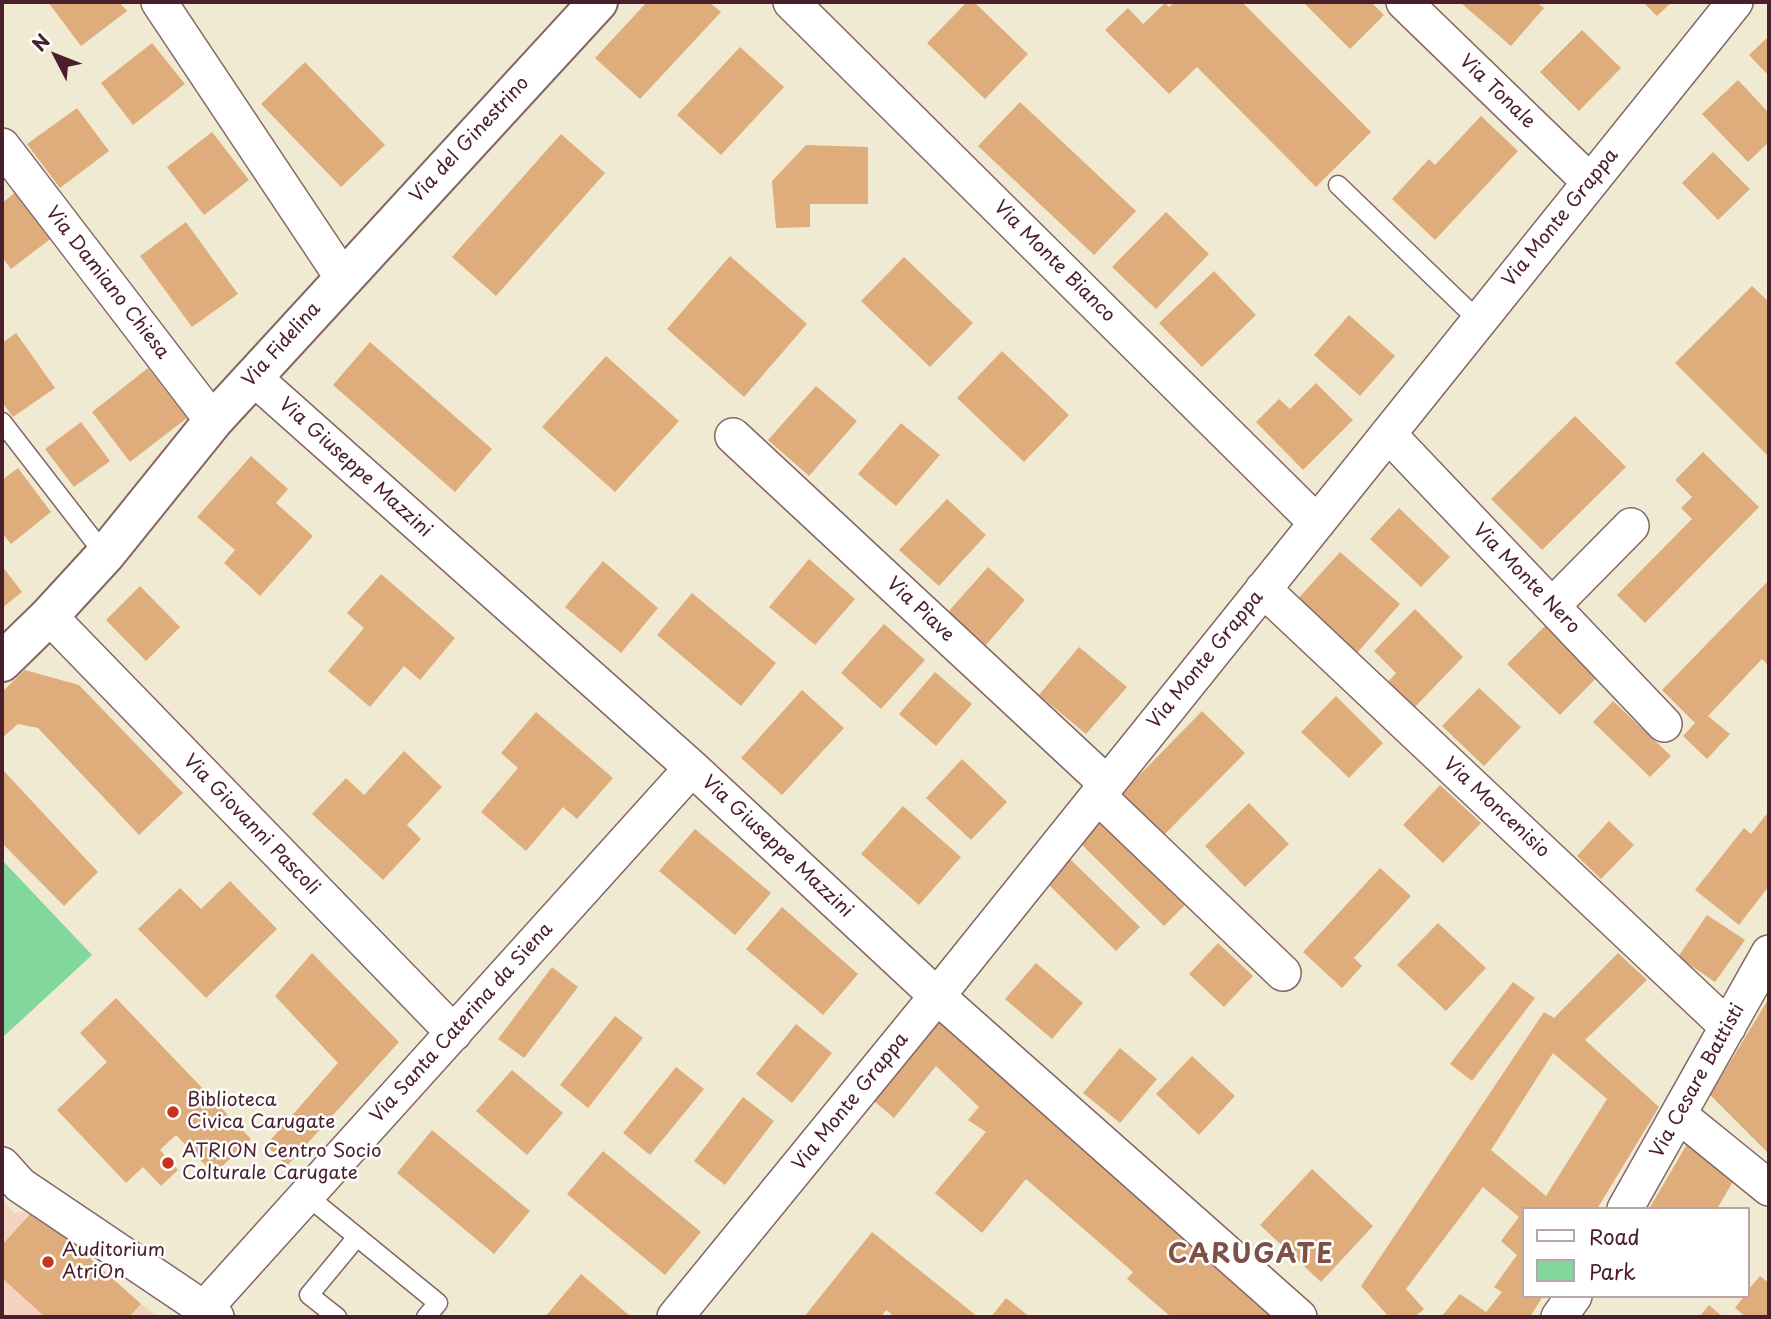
<!DOCTYPE html>
<style>
body{margin:0}
#map{position:relative;width:1771px;height:1319px;overflow:hidden;background:#f1ead2;font-family:"Playpen Sans",sans-serif}
canvas{display:block}
.frame{position:absolute;inset:0;border:4px solid #4a1f2b;pointer-events:none}
.legend{position:absolute;left:1522px;top:1207px;width:228px;height:91px;box-sizing:border-box;background:#fff;border:2px solid #b7a5aa;margin:0;padding:9px 12px;list-style:none;font-size:21px;color:#4a1f2b}
.legend li{display:flex;align-items:center;gap:14px;height:35px}
.legend b{width:35px;border:2px solid #b7a5aa}
.north{position:absolute;left:21px;top:21px;width:70px;height:70px;-webkit-text-stroke:5px #fff;paint-order:stroke;rotate:312deg;font-size:19px;font-weight:700;line-height:28px;text-align:center;color:#4a1f2b}
.north::after{content:'';display:block;margin:auto;width:24px;height:32px;background:#4a1f2b;clip-path:polygon(50% 0,100% 100%,50% 72%,0 100%)}
</style>
<div id="map">
<canvas width="1771" height="1319"></canvas>
<div class="frame"></div>
<ul class="legend">
<li><b style="height:9px;background:#fff"></b>Road</li>
<li><b style="height:19px;background:#82d89c"></b>Park</li>
</ul>
<div class="north">N</div>
</div>
<script>
const c = document.querySelector('canvas').getContext('2d');
c.lineJoin = 'round';
function paint(path, color) { c.fillStyle = color; c.fill(path, 'evenodd'); }
function trace(path, color, width, dash) { c.strokeStyle = color; c.lineWidth = width; c.lineCap = dash ? 'butt' : 'round'; c.setLineDash(dash || []); c.stroke(path); }
function write(font, color, halo, rows, align = 'center') {
  c.font = font + ' "Playpen Sans",sans-serif'; c.lineWidth = 5; c.setLineDash([]); c.textBaseline = 'middle'; c.strokeStyle = halo; c.fillStyle = color; for (const [text, x, y, turn = 0] of rows) {
    c.save(); c.translate(x, y); c.rotate((+turn || 0) * Math.PI / 180); c.textAlign = isNaN(turn) ? turn : align; if (halo) c.strokeText(text, 0, 0); c.fillText(text, 0, 0); c.restore();
  }
}
const built = new Path2D(`
 M2 1200 14 1213 35 1209 141 1304 159 1317H2Z`);
const green = new Path2D(`
 M2 860 92 955 2 1038Z`);
const building = new Path2D(`
 M48 2H119L127 11 81 46Z
 M647 2H709L721 12 640 99 595 58Z
 M967 2H974L1028 54 985 99 927 43Z
 M1175 2H1242L1371 132 1316 187 1197 67 1169 94 1105 30 1128 8 1143 24 1165 3 1169 7Z
 M1303 2H1371L1384 15 1350 49Z
 M1464 2H1536L1544 8 1511 46 1462 4Z
 M1643 2H1672L1657 16Z
 M1582 30 1621 68 1579 111 1540 72Z
 M1769 36V76L1749 55Z
 M152 43 185 84 133 125 101 83Z
 M740 47 784 87 721 155 677 115Z
 M305 62 385 145 341 187 261 104Z
 M1738 80 1769 113V142L1748 162 1702 114Z
 M1020 102 1136 211 1094 255 978 146Z
 M77 108 109 151 60 188 27 144Z
 M1481 116 1518 151 1435 240 1392 199 1429 159 1435 165Z
 M212 132 249 180 204 215 167 167Z
 M561 134 605 173 496 296 452 257Z
 M806 145 868 147V204H810V227L776 228 772 181Z
 M1713 152 1750 189 1718 220 1682 183Z
 M17 191 53 237 11 269 2 257V203Z
 M1166 212 1209 254 1156 309 1112 267Z
 M186 222 238 294 192 327 140 256Z
 M730 256 807 324 744 397 667 329Z
 M904 257 973 323 930 367 861 301Z
 M1214 271 1256 315 1202 367 1159 323Z
 M1752 286 1769 302V457L1675 363Z
 M1349 315 1395 356 1360 396 1314 355Z
 M16 333 55 388 13 417 2 402V343Z
 M370 342 492 449 455 492 333 385Z
 M1002 351 1069 415 1024 462 957 398Z
 M606 356 679 421 615 492 542 427Z
 M148 368 187 418 130 462 92 412Z
 M1316 383 1353 420 1303 470 1256 422 1279 399 1290 409Z
 M816 386 857 421 809 476 768 440Z
 M1575 416 1626 467 1542 550 1491 499Z
 M81 422 110 461 74 487 45 449Z
 M901 423 940 455 896 506 858 474Z
 M1703 452 1759 507 1645 623 1617 595 1692 519 1681 508 1692 497 1675 480Z
 M251 456 288 489 276 503 313 536 260 596 224 563 235 550 197 517Z
 M18 468 51 512 11 544 2 533V480Z
 M947 499 986 535 939 586 899 550Z
 M1399 508 1450 557 1421 587 1370 539Z
 M1340 552 1400 604 1357 653 1297 600Z
 M809 559 855 599 815 645 769 607Z
 M603 561 658 608 621 653 565 607Z
 M2 566 22 592 2 608Z
 M988 567 1025 600 986 645 948 612Z
 M381 574 455 638 420 680 404 666 370 707 328 671 364 628 347 613Z
 M1769 580V666L1762 659 1708 716 1730 734 1707 759 1683 736 1695 723 1662 690Z
 M140 586 180 627 146 661 106 620Z
 M692 593 776 663 741 706 657 635Z
 M1415 609 1463 657 1414 708 1388 682 1396 673 1374 651Z
 M884 624 925 660 881 709 841 673Z
 M1546 625 1598 676 1560 715 1507 664Z
 M1079 647 1127 687 1086 734 1039 695Z
 M25 670 79 685 183 793 139 835 38 728 18 724 2 738V692Z
 M935 672 972 704 936 746 899 714Z
 M1479 688 1521 727 1484 766 1442 726Z
 M802 690 844 728 782 795 741 758Z
 M1336 696 1383 743 1349 778 1301 732Z
 M1613 701 1671 756 1650 777 1593 722Z
 M1202 711 1245 753 1164 835 1121 794Z
 M536 712 613 778 577 819 563 807 526 851 481 812 518 768 501 753Z
 M404 751 442 787 407 825 421 839 383 880 312 814 346 778 364 795Z
 M962 759 1007 802 971 840 926 798Z
 M2 769 98 872 64 906 2 843Z
 M1440 785 1481 823 1443 863 1403 825Z
 M1249 803 1289 844 1245 887 1205 846Z
 M903 806 961 857 919 905 861 854Z
 M1769 811V886L1739 925 1695 890 1744 828 1751 834Z
 M1100 817 1187 903 1164 926 1077 840Z
 M1609 821 1634 845 1601 879 1577 856Z
 M695 829 771 893 735 935 659 871Z
 M1070 859 1140 927 1116 951 1047 883Z
 M1380 868 1411 896 1354 958 1362 966 1342 988 1303 952Z
 M230 881 277 929 206 998 138 929 180 888 201 909Z
 M782 907 858 974 823 1015 746 949Z
 M1707 915 1745 940 1715 982 1678 957Z
 M1438 923 1486 968 1446 1011 1397 965Z
 M1218 943 1253 976 1224 1007 1189 974Z
 M312 953 399 1042 287 1166 266 1145 338 1063 275 996Z
 M1618 953 1647 980 1585 1040 1659 1107 1597 1209H1524V1296H1543L1530 1317H1441L1460 1294 1486 1312 1502 1292 1494 1287 1517 1255 1501 1241 1519 1217 1483 1187 1406 1289 1424 1309 1415 1317H1389L1361 1286 1544 1012 1554 1018ZM1553 1053 1607 1099 1546 1196 1491 1150Z
 M1036 963 1083 1003 1052 1039 1005 999Z
 M552 967 578 987 524 1058 498 1039Z
 M1513 982 1535 998 1472 1081 1450 1064Z
 M116 998 251 1139 214 1174 176 1135 160 1150 178 1170 161 1186 143 1167 126 1183 57 1110 107 1062 80 1033Z
 M1769 998V1104L1767 1108 1769 1110V1154L1710 1095Z
 M615 1016 643 1038 588 1108 560 1085Z
 M937 1016 1277 1317H1171L1127 1279 1133 1272 1026 1179 982 1233 935 1193 986 1132 968 1120 979 1107 936 1066 894 1118 869 1097Z
 M796 1024 832 1053 792 1103 756 1074Z
 M1120 1048 1157 1079 1120 1123 1083 1093Z
 M1192 1056 1235 1096 1199 1135 1156 1094Z
 M676 1067 704 1089 650 1155 623 1133Z
 M512 1070 563 1113 527 1155 476 1111Z
 M743 1097 774 1121 725 1185 694 1161Z
 M432 1130 530 1211 494 1254 397 1173Z
 M1687 1144 1738 1173 1717 1209H1649Z
 M603 1151 701 1232 665 1275 567 1194Z
 M1312 1169 1373 1226 1321 1282 1260 1225Z
 M35 1209 141 1304 129 1317H45L2 1278V1245Z
 M872 1232 978 1317H895L886 1310 881 1317H804Z
 M581 1274 630 1316 629 1317H545Z
 M1760 1276 1769 1283V1317H1746L1735 1308 1744 1296H1748V1290Z
 M1006 1298 1030 1317H991Z
 M1709 1305 1723 1317H1699Z`);
const lane = new Path2D(`
 M1338 185 1479 321
 M2 422 105 555
 M306 1195 438 1303 426 1317
 M337 1317 309 1295 357 1237`);
const street = new Path2D(`
 M159 2 343 278
 M791 2 1317 523
 M1404 2 1590 182
 M2 146 213 421
 M253 377 692 768 937 996 1299 1317
 M1388 434 1664 724
 M733 436 1107 784
 M1263 589 1728 1027
 M1552 606 1631 526
 M49 616 454 1033
 M1098 796 1283 973
 M1679 1115 1769 1188
 M2 1165 20 1185 216 1317
 M1625 1209 1769 953
 M204 1309 692 768
 M675 1317 937 996 1735 2
 M1559 1317 1574 1296`);
const secondary = new Path2D(`
 M2 662 49 616 105 555 213 421 598 2`);
const markers = [
 [173,1112,7,"#c8321e"],
 [168,1163,7,"#c8321e"],
 [48,1262,7,"#c8321e"]
];
const streetNames = [
 ["Via Tonale",1497,92,44],
 ["Via del Ginestrino",470,140,-47],
 ["Via Monte Grappa",1561,218,-51],
 ["Via Monte Bianco",1054,262,45],
 ["Via Damiano Chiesa",107,283,52],
 ["Via Fidelina",282,345,-48],
 ["Via Giuseppe Mazzini",355,468,42],
 ["Via Monte Nero",1526,579,46],
 ["Via Piave",920,610,43],
 ["Via Monte Grappa",1206,660,-51],
 ["Via Moncenisio",1496,808,43],
 ["Via Giovanni Pascoli",251,825,46],
 ["Via Giuseppe Mazzini",777,847,43],
 ["Via Santa Caterina da Siena",462,1023,-48],
 ["Via Cesare Battisti",1698,1081,-61],
 ["Via Monte Grappa",851,1102,-51]
];
const poiNames = [
 ["Biblioteca",187,1101],
 ["Civica Carugate",187,1123],
 ["ATRION Centro Socio",182,1152],
 ["Colturale Carugate",182,1174],
 ["Auditorium",62,1251],
 ["AtriOn",62,1273]
];
const districtNames = [
 ["CARUGATE",1251,1256]
];
paint(built, '#f4d3c0');
paint(green, '#82d89c');
paint(building, '#dfad7c');
trace(lane, '#846665', 21);
trace(street, '#846665', 38);
trace(secondary, '#846665', 42);
trace(lane, '#fff', 18);
trace(street, '#fff', 35);
trace(secondary, '#fff', 38);
for (const [x, y, r, color] of markers) { const dot = new Path2D(); dot.arc(x, y, r, 0, 2 * Math.PI); c.fillStyle = color; c.fill(dot); trace(dot, '#fff', 2.5); }
write('19px', '#4a1f2b', '#fff', streetNames);
write('19px', '#4a1f2b', '#fff', poiNames, 'left');
c.letterSpacing = '2px';
write('bold 26px', '#7e5147', '#fff', districtNames);
c.letterSpacing = '0px';
</script>
